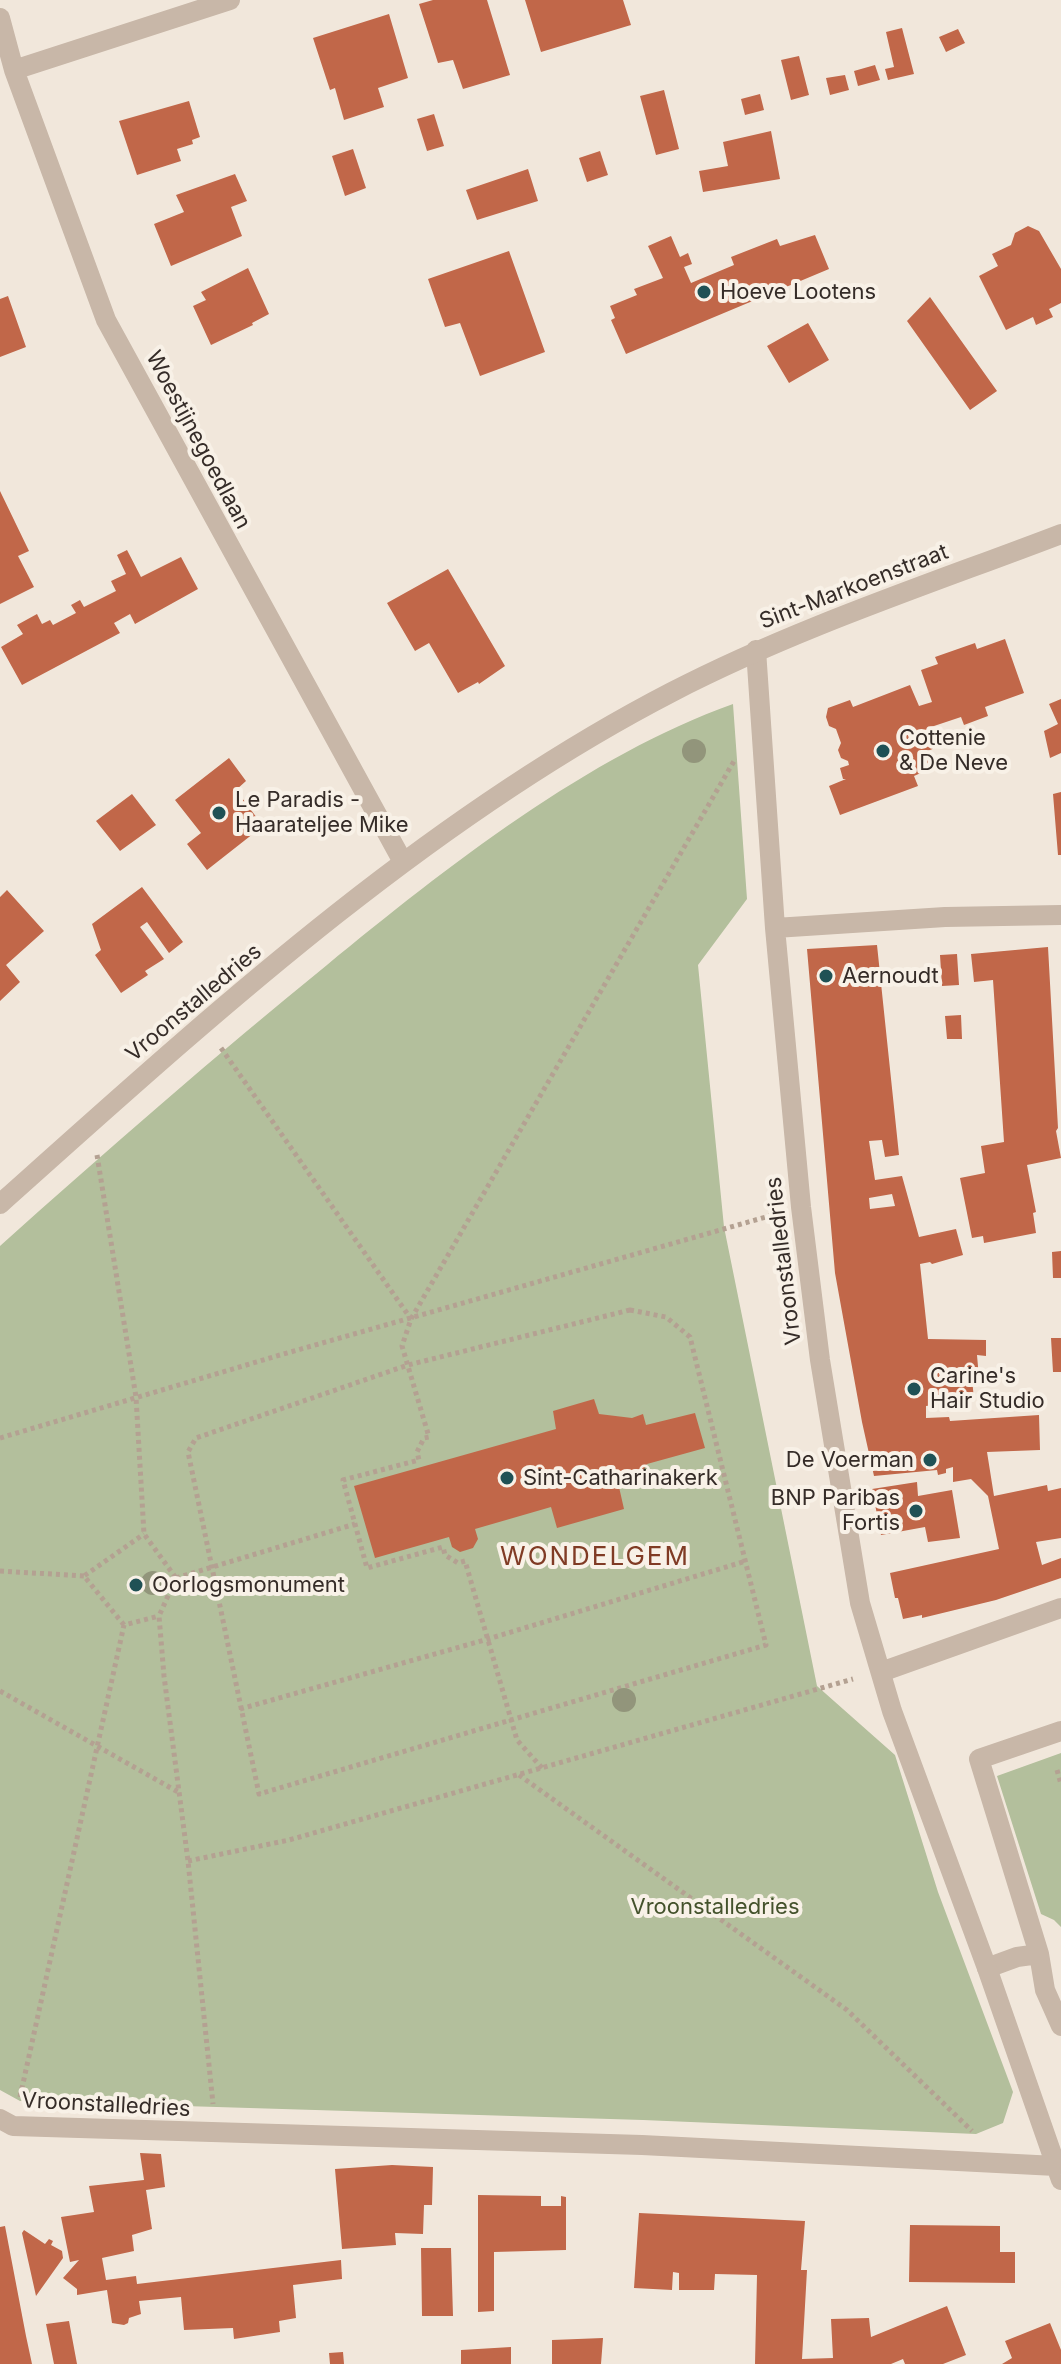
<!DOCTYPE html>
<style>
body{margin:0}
canvas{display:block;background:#f1e7db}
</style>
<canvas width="1061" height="2364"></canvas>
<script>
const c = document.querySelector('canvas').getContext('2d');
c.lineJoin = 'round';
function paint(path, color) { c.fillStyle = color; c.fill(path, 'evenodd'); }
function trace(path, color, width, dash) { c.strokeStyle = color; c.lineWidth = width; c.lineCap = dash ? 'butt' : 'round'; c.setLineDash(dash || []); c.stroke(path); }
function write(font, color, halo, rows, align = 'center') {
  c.font = font + ' Inter,sans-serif'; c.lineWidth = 8; c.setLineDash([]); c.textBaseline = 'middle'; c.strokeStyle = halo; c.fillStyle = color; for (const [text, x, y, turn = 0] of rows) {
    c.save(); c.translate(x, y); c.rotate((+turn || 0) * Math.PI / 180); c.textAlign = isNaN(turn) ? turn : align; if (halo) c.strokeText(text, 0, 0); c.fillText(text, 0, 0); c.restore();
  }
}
const green = new Path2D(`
 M733 704 747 899 698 965 724 1227 817 1686 895 1755 938 1892 1013 2092 1003 2123 976 2134 643 2120 20 2101 0 2090V1246C107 1150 215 1056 327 965 445 868 589 755 733 704Z
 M1061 1753V1927L1054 1920 1041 1914 997 1776Z`);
const building = new Path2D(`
 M433 0H487L510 75 463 89 453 60 438 63 419 4Z
 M525 0H623L631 25 541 52Z
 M389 14 408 78 378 88 384 107 344 120 335 88 330 90 313 38Z
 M902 28 914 74 888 80 885 69 894 67 886 32Z
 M958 29 965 43 946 52 939 37Z
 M799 56 809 95 791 100 781 60Z
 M875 65 880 80 858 86 854 71Z
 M845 75 849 90 830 95 826 78Z
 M664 90 679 149 656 155 640 96Z
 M760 94 764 110 745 115 741 99Z
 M189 101 200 137 192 140 193 144 177 149 181 161 137 175 119 121Z
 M434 114 444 146 427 151 417 119Z
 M771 131 780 179 703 192 699 171 728 166 723 142Z
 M353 149 366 188 345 196 332 156Z
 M600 151 608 175 587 182 579 158Z
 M528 169 538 201 477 220 466 190Z
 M235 174 247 201 231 207 242 236 171 266 154 224 184 212 176 195Z
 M1028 226 1039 231 1061 269V303L1049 309 1053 317 1036 325 1033 317 1006 330 979 276 998 266 992 254 1011 245 1015 233Z
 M815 235 829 269 626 354 611 320 615 318 610 306 637 295 634 289 663 278 648 246 671 236 680 257 688 253 692 264 684 267 691 283 734 265 731 257 777 239 780 246Z
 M509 251 545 352 480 376 460 323 445 327 428 279Z
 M248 268 269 314 252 323 253 325 211 345 193 306 206 300 201 292Z
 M8 296 26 347 0 357V299Z
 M930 297 997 391 970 410 907 321Z
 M808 323 829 360 789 383 767 346Z
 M0 491 29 551 18 556 34 587 0 604Z
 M127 550 141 577 181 557 198 589 135 624 130 614 114 623 120 633 22 685 1 647 23 634 17 625 37 614 42 624 50 620 53 625 76 613 71 605 80 600 84 607 116 591 111 581 126 574 117 555Z
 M448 569 505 666 479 684 478 682 458 693 429 643 415 651 387 603Z
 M1005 639 1024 693 985 707 988 716 964 725 961 717 928 728 935 748 925 752 929 763 921 766 923 772 914 776 918 786 840 815 829 786 846 779H843L840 768 849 765 848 761 841 758 838 750 841 743 836 729 829 726 826 717 828 708 850 700 853 707 910 685 919 706 932 702 921 670 938 664 935 657 975 643 977 649Z
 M1061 699V753L1050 758 1044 731 1058 724 1049 704Z
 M229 758 246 781 236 790 263 826 207 870 187 844 201 833 175 800Z
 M1061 792V855H1058L1053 794Z
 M132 794 156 825 120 851 96 821Z
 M142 887 183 942 169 953 147 922 140 927 164 959 145 971 148 975 121 993 95 955 101 950 92 924Z
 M7 890 44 931 6 965 20 982 0 1001V897Z
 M877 945 899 1155 885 1157 882 1140 869 1141 875 1180 902 1176 919 1237 956 1229 963 1255 932 1264 930 1262 920 1264 928 1339 986 1340V1356L977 1355 979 1378H972L974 1400 926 1406V1418L949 1417 950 1421 1039 1415 1040 1450 987 1452 994 1496 1047 1485 1048 1491 1061 1488V1538L1036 1542 1042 1565 1061 1558V1578L996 1600 922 1618V1615L903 1619 898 1598H895L890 1573 999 1549 988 1496 971 1479 953 1482V1467L946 1469V1473L938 1475 937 1470 874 1476 862 1422 835 1273 807 949ZM892 1194 895 1206 870 1209 869 1198Z
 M1048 947 1058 1128 1056 1131 1061 1158 1027 1165 1036 1212 1033 1213 1036 1233 984 1243 983 1236 972 1238 960 1178 985 1173 981 1146 1004 1142 993 980 974 982 971 954Z
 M957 954 959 985 942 986 940 955Z
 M961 1015 962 1039H947L945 1016Z
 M1061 1251V1278H1053L1052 1252Z
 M1051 1338H1061V1372H1053Z
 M594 1399 599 1414 632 1418 643 1414 646 1425 695 1413 705 1448 647 1464 643 1470 619 1487 624 1509 557 1528 551 1507 475 1529 478 1539 473 1548 460 1552 452 1547 449 1537 375 1558 354 1486 556 1429 553 1411Z
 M917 1482 918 1496 952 1490 960 1538 928 1542 925 1527 881 1535 872 1489Z
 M140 2153 161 2154 165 2187 146 2190 152 2229 132 2235 134 2251 102 2258 106 2280 136 2276 137 2284 341 2260 342 2279 293 2285 296 2318 279 2321 280 2332 234 2339 233 2328 184 2330 181 2297 139 2301 141 2314 129 2318 128 2323 124 2325 112 2323 107 2290 77 2295V2289L63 2278 79 2260 70 2262 61 2217 94 2212 89 2186 144 2180Z
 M392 2165 433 2167 432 2205H424L423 2234 395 2233 396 2245 342 2249 335 2169Z
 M478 2195 541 2196V2206H561V2196L566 2197V2250L494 2252V2311L478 2312Z
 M639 2213 805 2221 801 2270H807L802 2359 833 2358 831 2319 869 2318 871 2337 947 2306 966 2355 943 2364H905L903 2359 891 2364H755L757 2275 715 2274 714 2290H679V2273L673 2272 672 2290 634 2288Z
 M910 2225 1000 2226V2252H1015V2283L909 2282Z
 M5 2226 26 2336 32 2364H0V2227Z
 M24 2230 45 2244 49 2239 53 2241 51 2245 62 2251 63 2258 36 2296 22 2233Z
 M421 2248H451L453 2316H422Z
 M69 2321 77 2364H54L46 2324Z
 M1050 2323 1061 2350V2364H1002L1012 2358 1005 2341Z
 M603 2338 601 2364H552V2340Z
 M511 2347V2364H461V2350Z
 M343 2352 344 2364H330L329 2353Z`);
const path = new Path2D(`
 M221 1048 411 1319
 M97 1155 136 1397 144 1534 176 1578 159 1616 164 1676 188 1861 213 2104
 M630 1310 666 1317 690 1337 766 1645 259 1794 188 1452 196 1438 408 1365Z
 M0 1438 280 1355 773 1215
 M0 1571 84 1576
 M176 1578 355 1524
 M124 1625 84 1576 144 1534
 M0 1691 178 1792
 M240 1709 488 1639 746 1561
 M542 1768 517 1740 465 1561 458 1563 445 1555 443 1547 367 1568 343 1480 419 1460 417 1452 424 1438 429 1437 402 1346 411 1319 734 761
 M1057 1770 1061 1784
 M519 1775 847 2010 972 2131
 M188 1861 289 1840 853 1679
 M20 2097 124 1625 159 1616`);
const service = new Path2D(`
 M1061 1731 979 1759 1039 1954 1045 1990 1061 2026
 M987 1968 1017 1957 1039 1954`);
const minor = new Path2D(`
 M0 18 14 70 106 320 403 862
 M14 70 230 0
 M756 650 775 928 801 1207 820 1360 860 1603 892 1711 987 1968 1061 2180
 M775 928 945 917 1061 915
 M881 1672 1061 1608
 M0 2119 13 2126 642 2145 1056 2166`);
const tertiary = new Path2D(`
 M0 1204C207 1019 424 820 672 692 796 628 930 584 1061 534`);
const trees = [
 [694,751],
 [153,1583],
 [624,1700]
];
const markers = [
 [704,292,8,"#1f5155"],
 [883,751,8,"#1f5155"],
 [219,813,8,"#1f5155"],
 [826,976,8,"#1f5155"],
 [914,1389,8,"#1f5155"],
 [930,1460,8,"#1f5155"],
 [507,1478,8,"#1f5155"],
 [916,1511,8,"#1f5155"],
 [136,1585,8,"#1f5155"]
];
const poiNames = [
 ["Hoeve Lootens",720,292],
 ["Cottenie",899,738],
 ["& De Neve",899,763],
 ["Le Paradis -",235,800],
 ["Haarateljee Mike",235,825],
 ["Aernoudt",842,976],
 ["Carine's",930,1376],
 ["Hair Studio",930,1401],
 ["De Voerman",914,1460,"right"],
 ["Sint-Catharinakerk",523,1478],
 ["BNP Paribas",900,1498,"right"],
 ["Fortis",900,1523,"right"],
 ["Oorlogsmonument",152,1585]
];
const streetNames = [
 ["Woestijnegoedlaan",198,440,62],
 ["Sint-Markoenstraat",854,587,-21],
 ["Vroonstalledries",194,1003,-40],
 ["Vroonstalledries",784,1261,-97],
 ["Vroonstalledries",106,2105,3]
];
const parkNames = [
 ["Vroonstalledries",715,1907]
];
const quarterNames = [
 ["WONDELGEM",595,1557]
];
paint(green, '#b3bf9c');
paint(building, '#c16749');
trace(path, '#b4a192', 5, [4, 4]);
trace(service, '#c8b7a8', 20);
trace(minor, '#c8b7a8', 20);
trace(tertiary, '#c8b7a8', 20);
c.fillStyle = '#92957b';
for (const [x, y] of trees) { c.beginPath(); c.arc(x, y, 12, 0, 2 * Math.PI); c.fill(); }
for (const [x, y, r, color] of markers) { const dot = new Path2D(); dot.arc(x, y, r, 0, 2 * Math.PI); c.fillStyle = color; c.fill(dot); trace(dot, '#f8f1e7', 3); }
write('22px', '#352c28', '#f8f1e7', poiNames, 'left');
write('22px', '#352c28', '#f8f1e7', streetNames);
write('22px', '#44522c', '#f8f1e7', parkNames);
c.letterSpacing = '2px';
write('26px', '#803b24', '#f8f1e7', quarterNames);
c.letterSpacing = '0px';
</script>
